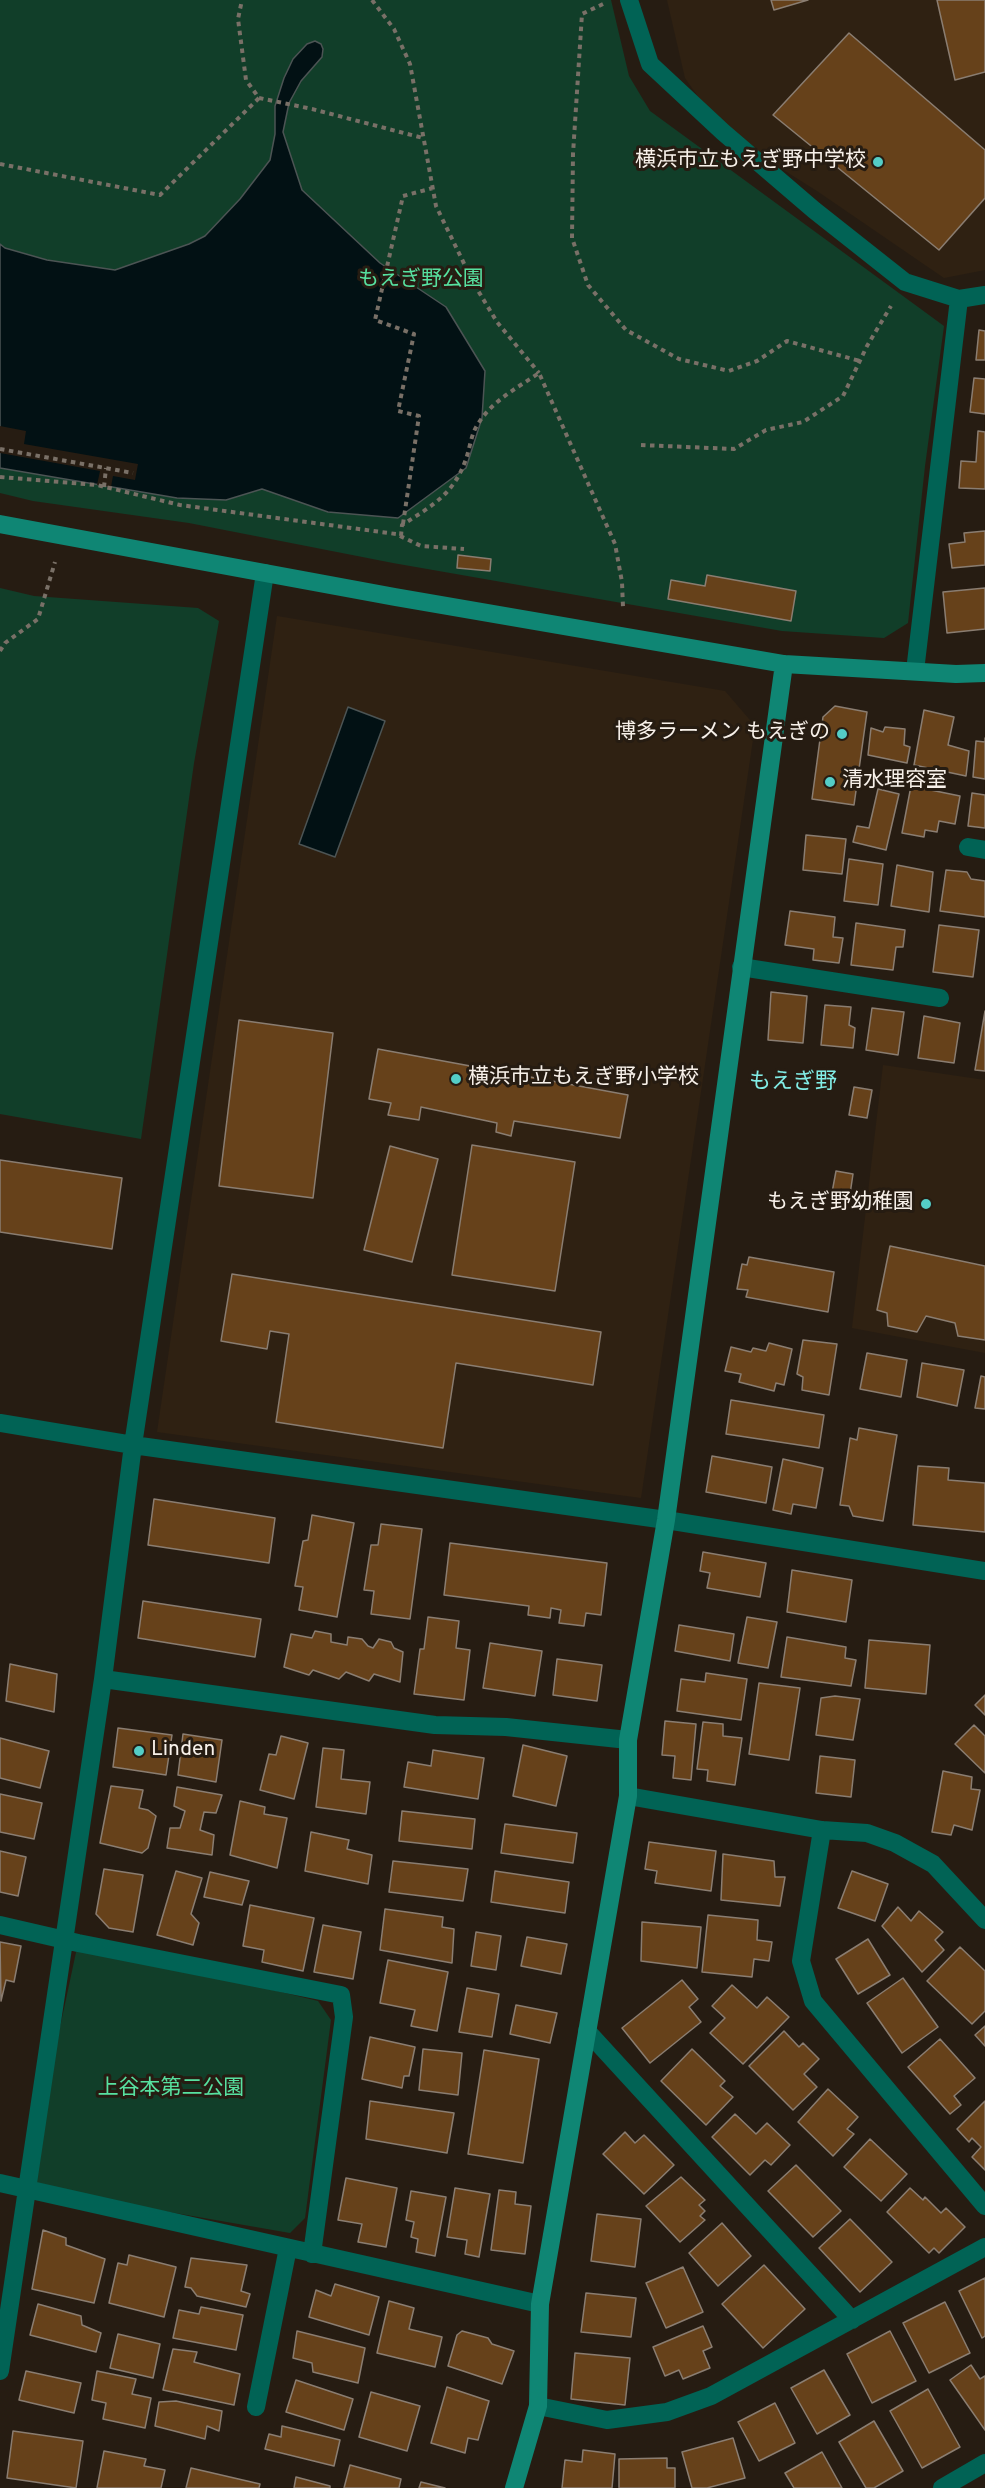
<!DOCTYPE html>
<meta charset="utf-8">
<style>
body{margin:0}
canvas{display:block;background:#261c12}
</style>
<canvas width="985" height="2488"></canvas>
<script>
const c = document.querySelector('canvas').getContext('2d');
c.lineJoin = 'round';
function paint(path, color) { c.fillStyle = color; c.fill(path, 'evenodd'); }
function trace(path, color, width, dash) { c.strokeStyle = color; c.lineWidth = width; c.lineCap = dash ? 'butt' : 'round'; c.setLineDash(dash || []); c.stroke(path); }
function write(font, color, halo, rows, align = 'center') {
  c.font = font + ' Overpass,"Noto Sans JP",sans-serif'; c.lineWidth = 6; c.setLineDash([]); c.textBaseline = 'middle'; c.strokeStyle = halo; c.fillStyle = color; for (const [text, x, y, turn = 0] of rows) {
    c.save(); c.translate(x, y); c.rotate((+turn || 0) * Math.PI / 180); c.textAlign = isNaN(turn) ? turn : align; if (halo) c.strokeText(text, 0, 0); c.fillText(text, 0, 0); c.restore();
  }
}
const built = new Path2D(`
 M667 0H985V270L944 278 817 191 723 132 685 78Z
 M277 616 725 691 755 726 641 1498 157 1432Z
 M883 1065 985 1080V1353L852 1328Z`);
const green = new Path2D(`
 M0 0H611L629 76 650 111 944 326 925 466 908 623 884 638 782 631 393 563 189 523 33 501 0 493Z
 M0 588 34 596 198 608 219 621 194 763 141 1139 0 1114Z
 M78 1943 318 2001 331 2020 305 2218 290 2233 26 2187Z`);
const water = new Path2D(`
 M315 41 321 44 323 49 322 57 301 81 289 103 283 132 302 190 380 263 446 307 485 371 482 418 466 468 398 518 328 512 262 489 226 500 177 498 0 468V244L5 248 47 260 115 270 189 244 205 236 240 199 270 160 275 134V106L284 78 293 59 307 44Z
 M348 707 385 721 335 857 299 844Z`);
const pier = new Path2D(`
 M0 426 26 431 24 444 138 464 135 480 113 476 111 487 97 485 100 471 0 453Z`);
const building = new Path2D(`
 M771 0H808L774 10Z
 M937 0H985V72L955 80Z
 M849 33 985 150V198L939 250 773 115Z
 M979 330 985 331V360H976Z
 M974 378 985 379V414L970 412Z
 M978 431 985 432V489L959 488 961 461 976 462Z
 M985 531V565L952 568 949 544 965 542 964 533Z
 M458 555 491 559 490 571 457 568Z
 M707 575 796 591 791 621 668 599 671 580 705 586Z
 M985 588V629L947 633 943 592Z
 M835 706 867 712 854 805 812 799 823 717Z
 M924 710 954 717 948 745 969 751 966 776 914 765Z
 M885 727 905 729 904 745 910 747 907 763 868 755 871 728 883 732Z
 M985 738V779L973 777 976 741 985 742Z
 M911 786 960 796 955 824 939 821 937 832 925 830 924 837 902 833Z
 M878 789 899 794 886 850 853 842 857 826 869 828Z
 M972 793 985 795V828L968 826Z
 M806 835 846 839 842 874 803 870Z
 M849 859 883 864 878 905 844 901Z
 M897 865 933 872 929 912 891 906Z
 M946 870 967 872 971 879 985 881V917L940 911Z
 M790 911 835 917 833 937 843 938 839 963 813 960 814 949 785 945Z
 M856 923 905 930 903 947H896L893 970 851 965Z
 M939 925 979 930 973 977 933 972Z
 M771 992 807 996 803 1043 768 1040Z
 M825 1005 851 1007 849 1025 855 1028 853 1048 821 1045Z
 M872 1008 904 1012 898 1055 866 1050Z
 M985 1011V1071L975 1070Z
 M924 1016 960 1023 954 1063 918 1058Z
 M239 1020 333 1033 313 1198 219 1186Z
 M378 1049 628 1095 620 1138 514 1121 511 1136 496 1132 497 1123 421 1107 419 1120 388 1115 391 1103 369 1099Z
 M854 1087 872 1090 867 1118 849 1115Z
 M472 1145 575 1162 555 1291 452 1275Z
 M390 1146 438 1159 412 1262 364 1250Z
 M0 1160 122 1178 112 1249 0 1232Z
 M836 1171 853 1174 849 1201 831 1198Z
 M890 1246 985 1266V1340L958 1336 955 1323 926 1316 917 1332 888 1326 887 1313 877 1310Z
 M749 1257 834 1272 828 1312 746 1297 748 1290 737 1289 742 1264 747 1265Z
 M232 1274 601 1332 593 1385 456 1363 443 1448 276 1422 289 1334 270 1331 267 1349 221 1341Z
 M803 1340 837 1344 829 1395 802 1390 803 1377 797 1374Z
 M769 1343 792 1349 784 1385 776 1383 774 1391 739 1382 741 1374 725 1371 731 1347 751 1352 753 1348 766 1351Z
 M867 1353 907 1360 901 1397 860 1389Z
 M922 1363 964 1370 957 1406 917 1397Z
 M981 1376 985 1377V1409L975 1408Z
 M731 1400 824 1415 819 1448 726 1434Z
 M859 1428 897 1435 883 1521 853 1516 849 1506 840 1505 850 1438 857 1440Z
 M712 1456 772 1467 766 1503 706 1492Z
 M783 1459 823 1468 816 1508 793 1504 791 1514 773 1510Z
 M918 1466 949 1468 948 1480 985 1483V1532L913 1525Z
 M154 1499 275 1518 269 1563 148 1545Z
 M312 1515 354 1523 337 1617 299 1610 303 1587 295 1586 303 1541 308 1540Z
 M381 1524 422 1529 410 1619 371 1614 374 1591 364 1590 371 1545H378Z
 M450 1543 607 1563 601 1615 586 1613 584 1626 559 1623 561 1610 551 1608 550 1618 528 1615 529 1606 444 1595Z
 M703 1552 766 1563 760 1597 707 1588 710 1573 700 1571Z
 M792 1570 852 1580 846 1622 787 1612Z
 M143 1601 261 1619 255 1657 138 1638Z
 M428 1617 459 1621 456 1648 470 1650 464 1700 414 1694 420 1649H424Z
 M747 1617 777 1622 768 1668 738 1663Z
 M679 1625 734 1634 730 1661 675 1651Z
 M315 1631 331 1634V1642L347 1645 348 1637 362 1639 368 1646 373 1648 379 1639 391 1642 394 1648 403 1652 400 1682 374 1674 369 1681 346 1672 339 1679 313 1670 309 1675 284 1667 291 1634 312 1638Z
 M787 1637 846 1647 845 1658 856 1660 851 1686 781 1677Z
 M869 1640 930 1645 926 1694 865 1688Z
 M490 1643 542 1651 535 1696 483 1688Z
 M557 1659 602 1665 597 1701 553 1695Z
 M10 1664 57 1674 54 1712 6 1701Z
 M706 1673 747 1679 741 1720 677 1711 681 1679 705 1682Z
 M759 1683 800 1688 789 1760 749 1754Z
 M985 1695V1715L975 1705Z
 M835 1696 860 1699 853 1740 816 1735 821 1698Z
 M665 1721 696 1724 691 1780 673 1778 675 1756 662 1755Z
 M703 1722 723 1724V1736L742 1738 735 1785 707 1781 708 1770 697 1769Z
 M974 1725 985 1736V1773L955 1744Z
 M118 1728 172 1735 166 1775 113 1767Z
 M183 1734 222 1740 216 1782 178 1775Z
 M281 1736 308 1743 294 1799 260 1790 269 1754 276 1755Z
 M0 1738 49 1751 40 1788 0 1778Z
 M523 1745 567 1756 556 1806 513 1796Z
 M323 1748 344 1750 341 1779 370 1782 366 1814 316 1807Z
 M433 1750 484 1758 478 1799 404 1787 408 1762 431 1766Z
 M820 1756 855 1760 851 1797 816 1793Z
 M943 1771 972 1777 971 1789 980 1790 972 1830 954 1825 951 1835 932 1832Z
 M111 1786 143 1790 139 1808 148 1810 156 1816 148 1848 142 1853 100 1843Z
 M177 1787 222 1795 216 1813 204 1812 200 1830 214 1835 212 1855 167 1848 170 1828H180L185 1811 174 1806Z
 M0 1794 42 1803 34 1839 0 1832Z
 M240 1801 265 1807 264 1814 287 1818 277 1868 230 1855Z
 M402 1811 475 1819 472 1849 399 1841Z
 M505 1824 577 1833 573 1863 501 1853Z
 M311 1832 349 1840 347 1849 372 1855 368 1884 305 1871Z
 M649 1842 716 1851 711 1891 655 1883 657 1871 645 1869Z
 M0 1851 26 1857 18 1896 0 1892Z
 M723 1854 774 1861 775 1877H785L780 1906 721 1900Z
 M393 1861 468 1869 463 1901 389 1892Z
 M104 1869 143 1875 133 1932 109 1928 96 1914Z
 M176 1871 202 1878 191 1914 199 1923 193 1945 157 1935Z
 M495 1871 569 1882 565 1913 491 1902Z
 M852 1871 888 1884 875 1921 838 1908Z
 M210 1872 249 1881 242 1905 204 1897Z
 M250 1905 314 1918 303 1971 262 1962 264 1950 243 1946Z
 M898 1907 911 1921 919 1911 943 1932 935 1940 944 1950 922 1972 882 1926Z
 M385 1909 443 1917 442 1927 454 1929 452 1963 380 1950Z
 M708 1915 758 1920 757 1940 772 1942 769 1961 754 1959 752 1977 702 1972Z
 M642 1922 701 1927 697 1968 641 1961Z
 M323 1925 361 1932 353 1979 314 1972Z
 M476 1932 501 1936 496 1970 471 1966Z
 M527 1937 567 1944 561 1974 521 1966Z
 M868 1939 890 1975 858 1994 836 1959Z
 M0 1942 21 1946 14 1982 6 1980 1 2001Z
 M960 1947 985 1971V2011L972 2024 927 1981Z
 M388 1960 448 1972 437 2031 411 2026 415 2010 380 2003Z
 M903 1978 938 2027 902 2053 867 2003Z
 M682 1980 698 1999 689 2007 701 2022 650 2063 622 2028Z
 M732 1985 757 2008 767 1997 789 2017 743 2064 710 2033 725 2018 712 2006Z
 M467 1988 499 1994 492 2037 459 2032Z
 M516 2005 557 2013 550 2043 510 2034Z
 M985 2026V2046L975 2035Z
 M784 2031 799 2047 803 2043 819 2059 804 2074 817 2087 793 2110 749 2066Z
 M370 2037 415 2047 409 2076H404L402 2088 362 2079Z
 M940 2039 975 2078 954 2096 961 2105 950 2114 908 2067Z
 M423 2049 462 2053 458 2095 419 2090Z
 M692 2049 725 2081 720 2086 733 2097 706 2125 661 2081Z
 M484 2050 539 2059 523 2163 468 2154Z
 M828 2089 858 2117 847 2129 854 2134 833 2156 798 2122Z
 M370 2101 454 2113 447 2153 366 2139Z
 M985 2101V2170L972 2157 981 2147 972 2138 969 2142 957 2129Z
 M735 2114 756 2134 767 2123 790 2145 771 2165 765 2160 750 2175 712 2137Z
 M625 2132 635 2143 644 2135 674 2165 644 2194 603 2154Z
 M870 2139 907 2174 881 2201 844 2167Z
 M796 2165 841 2211 813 2237 768 2191Z
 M681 2177 705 2200 699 2205 705 2211 700 2216 705 2220 680 2242 646 2206Z
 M346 2178 397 2188 386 2247 358 2242 362 2224 338 2220Z
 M455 2188 490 2194 479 2257 465 2254 467 2240 447 2237Z
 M910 2188 923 2200 925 2197 941 2213 946 2208 965 2227 939 2253 934 2248 929 2253 887 2212Z
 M499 2190 516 2192 515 2204 531 2206 525 2254 491 2250Z
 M411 2191 446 2197 435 2256 416 2252 418 2239 411 2237 414 2222 406 2220Z
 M597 2214 641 2219 635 2267 591 2261Z
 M850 2219 892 2262 860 2292 819 2248Z
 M722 2223 751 2256 718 2286 689 2253Z
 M43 2230 66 2238V2245L105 2259 94 2303 32 2289Z
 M129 2255 176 2267 164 2317 109 2303 118 2263 127 2265Z
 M191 2258 247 2265 241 2291 250 2294 246 2307 197 2296 191 2288 185 2287Z
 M764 2265 805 2309 763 2348 722 2304Z
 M683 2267 703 2312 666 2328 646 2283Z
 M985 2278V2336L982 2338 959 2291Z
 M335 2284 379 2297 369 2335 309 2317 316 2290 331 2296Z
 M586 2293 636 2298 631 2337 581 2332Z
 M389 2301 414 2308 409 2329 442 2337 435 2367 377 2353Z
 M945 2302 970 2353 929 2373 903 2323Z
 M38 2304 81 2316 82 2325 101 2333 96 2352 30 2335Z
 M201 2307 243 2315 236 2350 173 2338 179 2310 199 2314Z
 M703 2326 712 2347 703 2351 710 2368 683 2379 679 2370 665 2376 653 2347Z
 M297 2331 365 2348 358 2383 313 2372 312 2363 293 2358Z
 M462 2331 488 2338 492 2344 514 2351 502 2384 448 2366 457 2335Z
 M890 2331 916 2381 872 2403 847 2354Z
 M118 2334 160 2344 153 2378 110 2368Z
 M173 2349 197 2352 194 2362 240 2374 234 2405 163 2390Z
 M575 2353 630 2358 625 2405 571 2399Z
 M971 2365 980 2379 985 2376V2430L950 2380Z
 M824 2370 850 2415 817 2434 791 2388Z
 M26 2371 81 2383 74 2413 19 2400Z
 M97 2371 136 2379 132 2394 151 2398 145 2428 103 2419 106 2403 92 2400Z
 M296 2380 353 2399 344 2430 286 2412Z
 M447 2387 489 2401 478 2440 468 2438 465 2453 431 2443Z
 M928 2389 960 2447 922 2468 890 2411Z
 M371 2392 420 2406 407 2451 359 2437Z
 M176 2401 222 2411 219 2431 207 2426 205 2439 155 2426 159 2402Z
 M775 2403 795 2443 759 2461 738 2422Z
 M874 2421 903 2471 874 2488H866L839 2442Z
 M282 2426 340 2440 334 2466 265 2449 269 2434 281 2437Z
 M13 2431 83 2441 76 2488 7 2478Z
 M733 2438 745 2478 707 2488H692L682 2452Z
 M583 2450 615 2454 612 2488H562L565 2460 582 2462Z
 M104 2451 146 2459 144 2466 165 2470 161 2488H97Z
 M822 2452 842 2488H794L785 2473Z
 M667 2458V2468H675V2488H619V2459Z
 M350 2465 401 2479 399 2488H344Z
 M191 2468 260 2484 259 2488H186Z
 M296 2477 330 2486V2488H294Z
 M421 2482 445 2488H419Z`);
const path = new Path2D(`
 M372 0 394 29 410 64 436 206 474 284 497 322 539 373
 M603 4 582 14 573 154 572 238 588 285 626 330 679 359 729 371 757 361 787 341 860 361
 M259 98 312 109 423 138
 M0 164 160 195 259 98 246 80 238 19 242 0
 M641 445 734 449 766 430 803 422 843 396 867 346 891 306
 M0 449 133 473
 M0 477 97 485 180 505 396 534 421 546 464 549
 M104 487 106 468
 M403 524 419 416 398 411 414 334 375 320 403 196 433 188
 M401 536 402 525C432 506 454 494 466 459 470 448 471 434 478 424 492 401 517 388 539 373L615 544 622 582 623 607
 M0 651 5 643 38 619 55 562`);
const street = new Path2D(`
 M629 0 650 64 723 132 814 210 905 282 959 299 915 671
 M959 299 985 295
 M968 847 985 850
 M741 967 940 998
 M0 1423 133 1445 666 1520 985 1571
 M103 1679 435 1725 506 1727 628 1740
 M628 1796 822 1830 867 1833 895 1843 933 1864 985 1920
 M822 1830 801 1961 813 2001 985 2206
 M0 1925 78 1943 341 1995 344 2017 312 2254
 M587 2031 852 2320
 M0 2183 540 2304
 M0 2371 103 1679 133 1445 265 573
 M538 2406 607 2420 667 2412 711 2396 985 2247
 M256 2407 288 2248
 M942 2488 985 2463`);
const secondary = new Path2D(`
 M0 524 395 597 784 664 956 674 985 673
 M514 2488 538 2406 540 2304 628 1796V1740L666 1520 784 664`);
const markers = [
 [878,162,6,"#54cdc6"],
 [842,734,6,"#54cdc6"],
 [830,782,6,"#54cdc6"],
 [456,1079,6,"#54cdc6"],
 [926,1204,6,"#54cdc6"],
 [139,1751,6,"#54cdc6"]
];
const poiNames = [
 ["横浜市立もえぎ野中学校",866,162],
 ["博多ラーメン もえぎの",830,734],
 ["清水理容室",842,782,"left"],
 ["横浜市立もえぎ野小学校",468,1079,"left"],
 ["もえぎ野幼稚園",914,1204],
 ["Linden",151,1751,"left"]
];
const parkNames = [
 ["もえぎ野公園",421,281],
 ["上谷本第二公園",171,2090]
];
const neighbourhoodNames = [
 ["もえぎ野",793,1084]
];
paint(built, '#2f2112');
paint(green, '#113e29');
paint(water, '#021114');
trace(water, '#4c5454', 1.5);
paint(pier, '#261c12');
paint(building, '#66411a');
trace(building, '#8a7d71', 1.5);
trace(path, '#797067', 4, [4.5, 4.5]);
trace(street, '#016355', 18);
trace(secondary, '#0f8674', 18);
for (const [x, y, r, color] of markers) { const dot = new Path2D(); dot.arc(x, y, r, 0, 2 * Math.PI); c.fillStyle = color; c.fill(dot); trace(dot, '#261c12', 2); }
write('21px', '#f8f1ea', '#261c12', poiNames, 'right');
write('21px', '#57e1a0', '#261c12', parkNames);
write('22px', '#82ede6', '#261c12', neighbourhoodNames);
</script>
